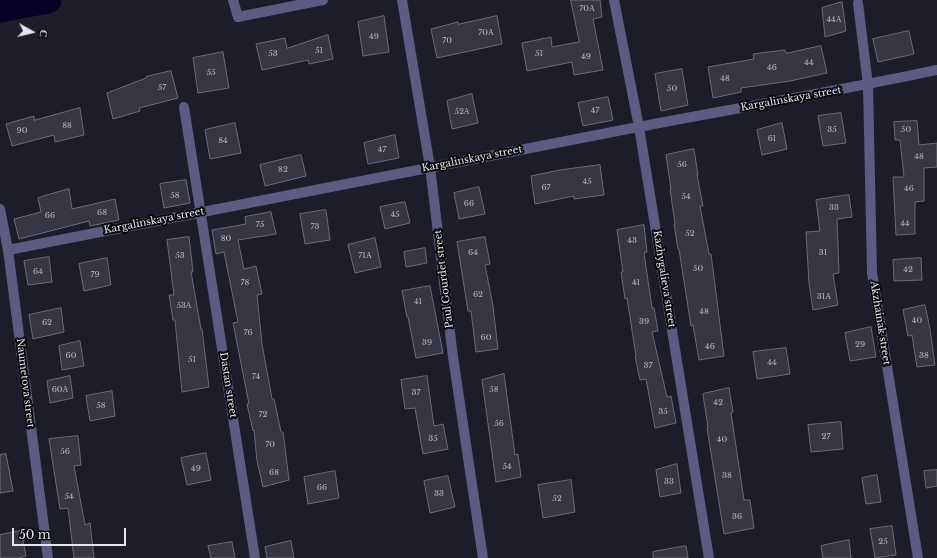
<!DOCTYPE html>
<meta charset="utf-8">
<style>
body{margin:0}
#map{position:relative;width:937px;height:558px;overflow:hidden;background:#1d1d2a;font-family:"Libre Baskerville",serif}
canvas{display:block}
.north{position:absolute;left:12px;top:12px;width:40px;height:40px;-webkit-text-stroke:3px #08080d;paint-order:stroke;rotate:98deg;font-size:11px;font-weight:700;line-height:16px;text-align:center;color:#e5e5ef}
.north::after{content:'';display:block;margin:auto;width:14px;height:18px;background:#e5e5ef;clip-path:polygon(50% 0,100% 100%,50% 72%,0 100%)}
.scale{position:absolute;left:12px;top:528px;width:114px;height:18px;box-sizing:border-box;border:2px solid #e5e5ef;border-top:0;padding-left:5px;font-size:12px;line-height:14px;white-space:nowrap;color:#e5e5ef;-webkit-text-stroke:3px #08080d;paint-order:stroke}
</style>
<div id="map">
<canvas width="937" height="558"></canvas>
<div class="north">С</div>
<div class="scale">50 m</div>
</div>
<script>
const c = document.querySelector('canvas').getContext('2d');
c.lineJoin = 'round';
function trace(path, color, width, dash) { c.strokeStyle = color; c.lineWidth = width; c.lineCap = dash ? 'butt' : 'round'; c.setLineDash(dash || []); c.stroke(path); }
function paint(path, color) { c.fillStyle = color; c.fill(path, 'evenodd'); }
function write(font, color, halo, rows, align = 'center') {
  c.font = font + ' "Libre Baskerville",serif'; c.lineWidth = 4; c.setLineDash([]); c.textBaseline = 'middle'; c.strokeStyle = halo; c.fillStyle = color; for (const [text, x, y, turn = 0] of rows) {
    c.save(); c.translate(x, y); c.rotate((+turn || 0) * Math.PI / 180); c.textAlign = isNaN(turn) ? turn : align; if (halo) c.strokeText(text, 0, 0); c.fillText(text, 0, 0); c.restore();
  }
}
const river = new Path2D(`
 M0 9 48 0`);
const building = new Path2D(`
 M571 0H600L602 17 593 19 603 70 574 75 572 62 527 71 522 43 551 37 552 47 579 42Z
 M842 2 846 31 825 37 822 8Z
 M384 16 389 52 363 56 358 22Z
 M497 16 502 44 437 58 431 29 458 22V24Z
 M909 31 914 54 878 62 873 39Z
 M328 35 333 59 309 64 308 60 262 70 256 44 285 38 287 48Z
 M821 46 827 73 790 81 741 88V92L713 98 708 67 754 59 753 54 785 50 786 53Z
 M223 52 229 88 198 93 193 58Z
 M682 69 688 105 661 111 655 74Z
 M171 71 178 98 139 108 140 111 113 119 107 93 146 78V77Z
 M472 94 478 123 452 129 447 101Z
 M608 97 613 120 583 126 578 103Z
 M80 108 84 135 55 142 54 135 12 146 6 124 34 116V120Z
 M841 113 846 143 823 146 818 116Z
 M917 121 919 145 937 143V167L924 168V201L915 202V234L896 235 893 177H904L900 140H895L894 122Z
 M235 123 241 153 210 159 205 130Z
 M782 123 787 149 762 155 757 130Z
 M395 135 399 158 368 164 364 143Z
 M694 149 698 175H697L703 206H700L709 254H711L724 356 699 360 693 325 691 326 679 249H678L674 224H675L670 189H671L666 155Z
 M301 155 306 176 265 186 260 165Z
 M600 165 604 195 574 199V196L535 204 531 176 560 170Z
 M186 180 190 203 164 208 160 184Z
 M479 187 485 214 459 219 454 193Z
 M69 189 72 209 115 199 119 220 90 226 89 221 19 239 14 219 41 212 38 198Z
 M849 195 852 217 837 219 839 273 833 274 838 305 813 310 809 283 806 232 820 231 816 200Z
 M405 202 410 223 385 229 380 207Z
 M326 210 330 240 305 244 300 214Z
 M271 212 276 234 238 240 244 269 256 266 262 294 257 295 262 344 272 399H274L281 432H283L289 480 263 487 257 461 254 430 253 431 247 404H249L233 323 238 322 224 252 216 254 212 230 246 224 245 217Z
 M644 225 647 252 644 253 652 308H654L658 331 652 332 667 397 671 396 676 423 655 428 646 379 640 380 635 356H636L627 298 625 299 621 272H623L617 230Z
 M189 237 193 272H191L201 329H202L209 387 182 392 175 320H173L169 295H174L167 240Z
 M485 237 490 264 485 265 493 306 498 349 476 352 471 311H468L457 242Z
 M375 238 381 267 355 273 348 245Z
 M425 248 427 263 406 267 404 252Z
 M49 257 52 282 28 285 24 261Z
 M107 258 111 285 84 291 79 264Z
 M921 258 922 280 894 281 893 260Z
 M430 286 443 353 416 358 408 317H407L402 291Z
 M925 305 930 329 935 365 917 367 912 335 908 336 903 310Z
 M61 308 64 332 33 339 29 315Z
 M871 327 876 357 850 361 845 333Z
 M80 341 84 366 62 370 59 346Z
 M786 348 790 374 757 379 753 352Z
 M504 374 515 455 518 454 521 477 496 482 482 380Z
 M70 376 73 398 50 403 47 381Z
 M427 376 434 426 443 424 448 449 423 454 415 408 405 409 401 380Z
 M729 388 733 412 731 413 744 500H750L754 528 724 534 707 428H708L703 394Z
 M112 391 115 416 90 421 86 396Z
 M841 422 843 449 811 452 808 425Z
 M78 436 81 465 74 466 85 525 90 523 94 558H74L68 508 60 509 49 439Z
 M206 453 211 480 187 485 181 458Z
 M6 454 13 491 0 493V455Z
 M677 464 681 493 660 497 656 470Z
 M937 470V486L926 488 924 471Z
 M335 471 339 498 308 504 304 477Z
 M877 475 881 502 866 504 862 478Z
 M448 476 455 507 430 513 424 481Z
 M571 480 575 512 543 518 538 485Z
 M892 526 896 555 875 558 870 529Z
 M21 531 26 556 18 558H0V535Z
 M849 540 851 558H823L821 546Z
 M291 541 294 558H267L265 547Z
 M232 542 235 558H211L208 546Z
 M686 546 688 558H653V552Z`);
const minor = new Path2D(`
 M233 0 238 17 323 0
 M402 0 430 167 453 357 483 558
 M614 0 639 127 709 558
 M858 3 868 85 872 273 918 558
 M184 107 255 558
 M0 209 8 250 48 558
 M8 250C218 208 428 167 638 127 738 108 838 91 937 70`);
const numberNames = [
 ["70А",587,9],
 ["44А",834,20],
 ["70А",486,33],
 ["49",374,37],
 ["70",447,41],
 ["51",319,51],
 ["53",273,54],
 ["51",539,54],
 ["49",586,57],
 ["44",809,63],
 ["46",772,68],
 ["55",211,73],
 ["48",725,79],
 ["57",162,88],
 ["50",672,89],
 ["47",595,111],
 ["52А",462,112],
 ["88",67,126],
 ["35",832,130],
 ["50",906,130],
 ["90",22,131],
 ["61",772,139],
 ["84",223,141],
 ["47",382,150],
 ["48",919,157],
 ["56",682,165],
 ["82",283,170],
 ["45",587,182],
 ["67",546,188],
 ["46",909,189],
 ["58",175,196],
 ["54",686,197],
 ["66",469,204],
 ["33",834,208],
 ["68",102,213],
 ["45",395,215],
 ["66",50,216],
 ["44",905,224],
 ["75",260,225],
 ["73",315,227],
 ["52",690,234],
 ["80",226,239],
 ["43",632,241],
 ["64",473,253],
 ["31",823,253],
 ["53",180,256],
 ["71А",365,256],
 ["50",698,269],
 ["42",908,270],
 ["64",38,272],
 ["79",95,275],
 ["78",245,283],
 ["41",636,283],
 ["62",478,295],
 ["31А",824,297],
 ["41",418,302],
 ["53А",184,306],
 ["48",704,312],
 ["40",917,321],
 ["39",644,322],
 ["62",47,323],
 ["76",248,333],
 ["60",486,338],
 ["39",427,343],
 ["29",860,345],
 ["46",710,347],
 ["60",71,356],
 ["38",924,356],
 ["51",192,360],
 ["44",772,363],
 ["37",648,366],
 ["74",256,377],
 ["60А",60,390],
 ["58",494,390],
 ["37",416,393],
 ["42",718,403],
 ["58",101,406],
 ["35",663,412],
 ["72",263,415],
 ["56",499,424],
 ["27",826,437],
 ["35",433,439],
 ["40",722,440],
 ["70",270,445],
 ["56",65,452],
 ["54",507,467],
 ["49",196,469],
 ["68",274,473],
 ["38",727,476],
 ["33",669,482],
 ["66",322,488],
 ["33",439,494],
 ["54",69,497],
 ["52",557,499],
 ["36",737,517],
 ["25",883,542]
];
const streetNames = [
 ["Kargalinskaya street",791,99,-10],
 ["Kargalinskaya street",472,159,-11],
 ["Kargalinskaya street",154,221,-11],
 ["Paul Gourdet street",444,279,-97],
 ["Kazhygalieva street",664,279,81],
 ["Akzhainak street",880,323,81],
 ["Naumetova street",25,383,83],
 ["Dastan street",228,385,81]
];
trace(river, '#080025', 27);
paint(building, '#363644');
trace(building, '#6b6b7b', 1);
trace(minor, '#5c5b82', 10);
write('8px', '#b9b9c4', null, numberNames);
write('10px', '#e5e5ef', '#08080d', streetNames);
</script>
